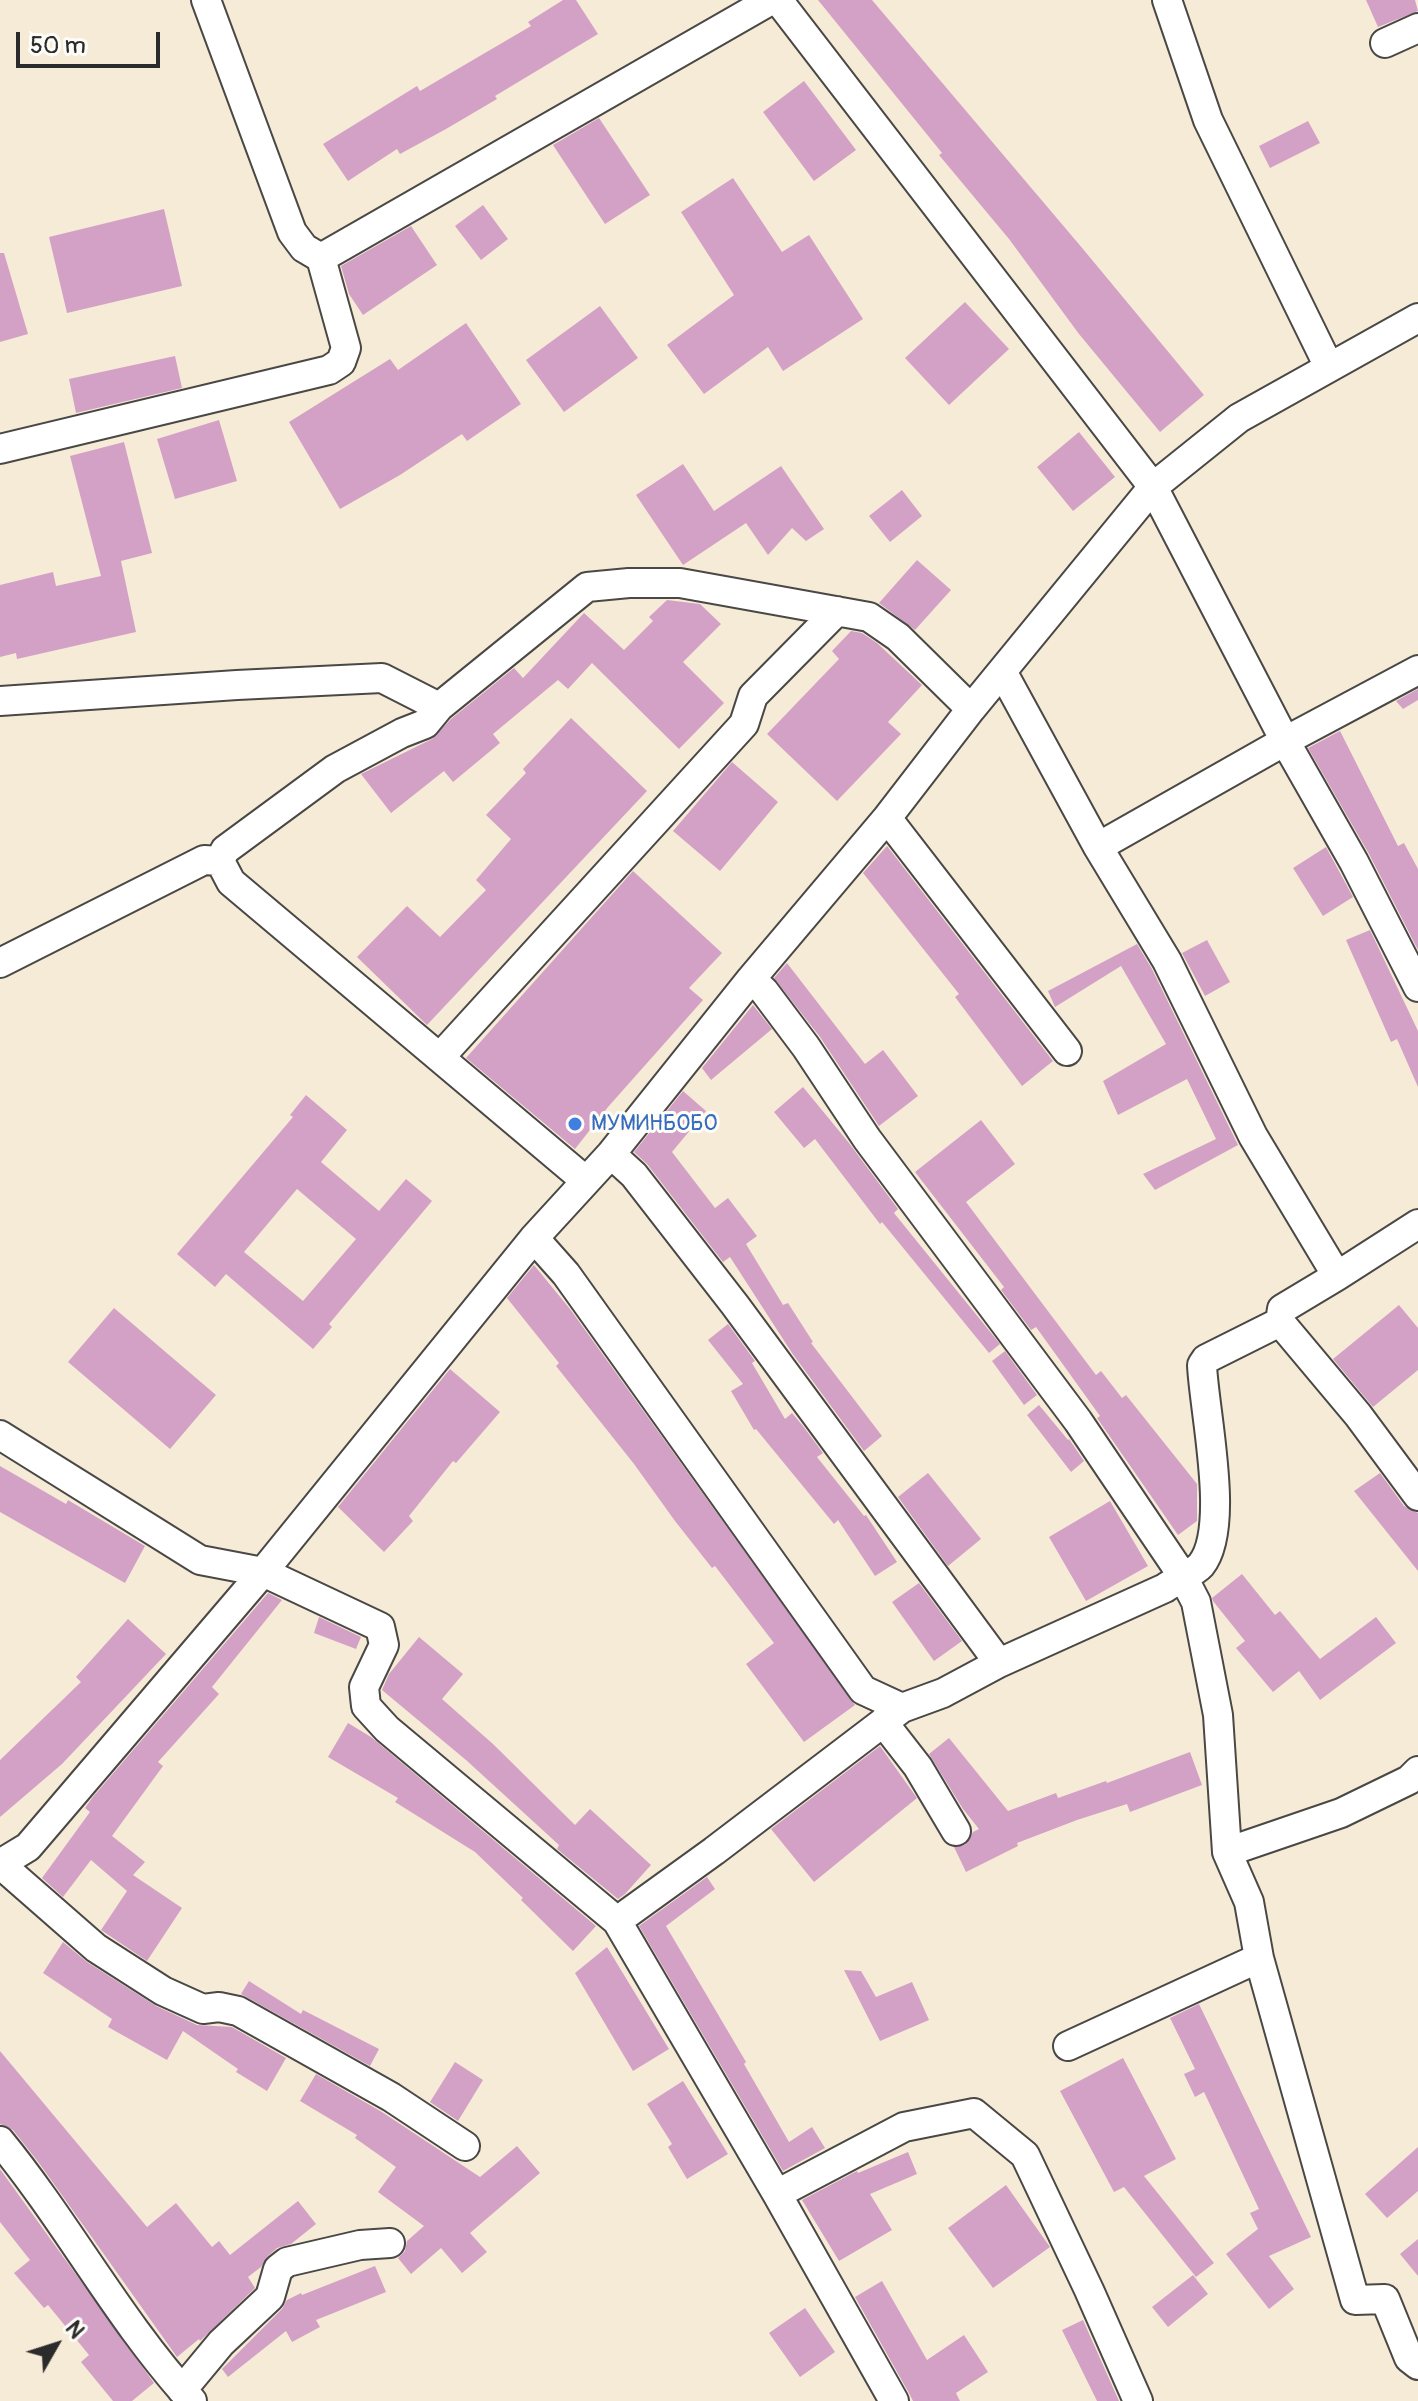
<!DOCTYPE html>
<meta charset="utf-8">
<style>
body{margin:0}
#map{position:relative;width:1418px;height:2401px;overflow:hidden;background:#f6ebd7;font-family:Pangolin,sans-serif}
canvas{display:block}
.north{position:absolute;left:16px;top:2305px;width:80px;height:80px;-webkit-text-stroke:6px #fdfcf7;paint-order:stroke;rotate:51deg;font-size:22px;font-weight:700;line-height:32px;text-align:center;color:#2b2b2b}
.north::after{content:'';display:block;margin:auto;width:28px;height:36px;background:#2b2b2b;clip-path:polygon(50% 0,100% 100%,50% 72%,0 100%)}
.scale{position:absolute;left:16px;top:32px;width:144px;height:36px;box-sizing:border-box;border:4px solid #2b2b2b;border-top:0;padding-left:10px;font-size:24px;line-height:28px;white-space:nowrap;color:#2b2b2b;-webkit-text-stroke:6px #fdfcf7;paint-order:stroke}
</style>
<div id="map">
<canvas width="1418" height="2401"></canvas>
<div class="north">N</div>
<div class="scale">50 m</div>
</div>
<script>
const c = document.querySelector('canvas').getContext('2d');
c.lineJoin = 'round';
function paint(path, color) { c.fillStyle = color; c.fill(path, 'evenodd'); }
function trace(path, color, width, dash) { c.strokeStyle = color; c.lineWidth = width; c.lineCap = dash ? 'butt' : 'round'; c.setLineDash(dash || []); c.stroke(path); }
function write(font, color, halo, rows, align = 'center') {
  c.font = font + ' Pangolin,sans-serif'; c.lineWidth = 6; c.setLineDash([]); c.textBaseline = 'middle'; c.strokeStyle = halo; c.fillStyle = color; for (const [text, x, y, turn = 0] of rows) {
    c.save(); c.translate(x, y); c.rotate((+turn || 0) * Math.PI / 180); c.textAlign = isNaN(turn) ? turn : align; if (halo) c.strokeText(text, 0, 0); c.fillText(text, 0, 0); c.restore();
  }
}
const building = new Path2D(`
 M563 0H576L598 34 495 96 497 99 446 129 400 154 397 149 348 181 323 144 417 86 420 91 531 26 528 22Z
 M818 0H872L1083 249 1204 395 1160 432 1079 334 1009 239 939 155 942 153Z
 M1366 0H1415L1418 11 1378 27Z
 M804 81 856 150 814 181 763 112Z
 M599 118 650 195 605 224 553 145Z
 M1308 121 1320 143 1270 168 1259 146Z
 M733 178 782 252 809 235 863 319 783 371 768 347 704 394 667 345 734 295 681 212Z
 M483 205 508 239 481 260 455 226Z
 M164 209 182 286 67 313 49 237Z
 M411 226 437 265 363 315 349 294 341 266Z
 M0 253H4L28 334 0 342Z
 M965 302 1009 349 949 405 905 358Z
 M600 306 638 358 564 412 526 360Z
 M466 323 521 404 467 441 462 434 400 475 340 509 289 422 390 359 398 370Z
 M175 356 182 388 76 413 69 379Z
 M219 420 237 481 175 499 157 439Z
 M1079 432 1115 477 1073 511 1037 467Z
 M124 442 152 553 121 561 136 632 17 659 16 653 0 657V585L53 572 56 586 101 576 70 456Z
 M683 464 714 511 781 466 824 529 806 541 792 528 768 555 746 523 683 565 636 495Z
 M902 490 922 516 890 542 869 516Z
 M917 560 951 590 915 630 879 603Z
 M667 600 700 604 721 624 683 662 724 703 679 749 592 663 568 689 558 680 493 734 500 743 453 782 444 771 391 813 361 774 432 739 451 719 514 668 523 678 584 613 624 650 653 621 649 617Z
 M851 631 862 633 877 643 922 685 888 722 901 734 837 801 767 734 839 659 832 651Z
 M1418 689V700L1403 709 1396 701Z
 M571 718 647 791 427 1025 357 957 407 906 440 937 486 890 476 880 511 839 486 815 526 773 523 769Z
 M1340 731 1398 846 1404 843 1418 869V950L1369 854 1308 748Z
 M732 762 778 802 720 871 673 831Z
 M887 846 1053 1061 1022 1086 955 997 959 994 863 873Z
 M1326 847 1353 897 1323 916 1293 868Z
 M633 871 722 953 689 988 703 1000 608 1107 575 1149 466 1058Z
 M1370 930 1418 1031V1087L1397 1039 1391 1042 1346 940Z
 M1207 940 1230 982 1205 996 1182 953Z
 M1137 944 1152 969 1238 1145 1155 1190 1143 1174 1216 1139 1187 1079 1118 1115 1103 1081 1166 1044 1121 966 1055 1007 1048 991Z
 M787 963 865 1064 883 1050 918 1096 879 1126 820 1037 774 978Z
 M753 1005 772 1029 711 1080 702 1068Z
 M803 1087 849 1143 898 1209 894 1213 1000 1344 989 1353 882 1222 880 1224 815 1139 804 1148 774 1112Z
 M683 1091 706 1111 672 1152 715 1208 728 1198 757 1236 746 1244 783 1305 788 1303 813 1342 811 1343 882 1436 864 1451 792 1353 730 1257 723 1262 647 1164 634 1152Z
 M306 1095 347 1130 321 1162 379 1211 406 1179 432 1201 329 1324 332 1327 313 1349 226 1274 215 1287 177 1254 293 1117 290 1115ZM297 1189 356 1239 303 1301 244 1252Z
 M981 1120 1015 1164 966 1202 1096 1375 1101 1371 1122 1398 1126 1395 1197 1484V1521L1178 1535 1097 1418 1100 1416 1036 1327 1031 1330 1001 1290 1004 1287 915 1172Z
 M534 1265 570 1309 855 1705 804 1742 746 1664 774 1643 715 1566 712 1568 675 1521 634 1464 556 1366 559 1363 507 1298Z
 M1399 1305 1418 1328V1370L1373 1407 1333 1359Z
 M114 1308 216 1395 170 1449 68 1362Z
 M728 1324 755 1361 752 1363 785 1419 792 1413 803 1426 823 1453 817 1457 864 1516 866 1515 897 1562 875 1576 838 1520 834 1524 756 1429 754 1430 731 1391 743 1384 708 1340Z
 M1005 1351 1037 1395 1024 1405 992 1361Z
 M450 1369 500 1412 456 1463 453 1461 409 1516 413 1521 384 1552 338 1507Z
 M1039 1405 1068 1440 1069 1439 1084 1461 1071 1472 1027 1415Z
 M0 1466 66 1504 68 1500 145 1546 125 1583 0 1512Z
 M928 1473 981 1539 948 1566 898 1497Z
 M1380 1473 1404 1506 1418 1513V1571L1354 1491Z
 M1110 1501 1148 1566 1086 1601 1049 1537Z
 M1242 1574 1275 1615 1280 1611 1320 1659 1376 1617 1396 1643 1320 1700 1299 1671 1273 1692 1236 1648 1245 1641 1213 1601 1212 1598Z
 M919 1583 962 1641 934 1661 892 1602Z
 M268 1593 282 1600 212 1687 219 1694 158 1762 163 1766 112 1836 145 1862 133 1875 182 1908 147 1961 101 1930 127 1891 91 1860 63 1897 42 1878 90 1812 85 1808 92 1798Z
 M319 1617 361 1637 356 1649 314 1633Z
 M128 1619 166 1654 62 1764 0 1817V1760L81 1682 76 1677Z
 M419 1637 463 1674 442 1699 493 1744 575 1825 590 1809 651 1865 625 1894 618 1899 557 1849 559 1845 466 1760 382 1690 389 1674Z
 M348 1723 371 1737 596 1926 573 1951 521 1900 523 1898 475 1852 395 1802 398 1798 328 1757Z
 M949 1738 1008 1811 1056 1793 1058 1798 1106 1781 1107 1783 1190 1752 1202 1785 1130 1812 1127 1804 1077 1820 1017 1843 1018 1846 966 1872 954 1847 965 1845 973 1832 979 1829 963 1809 929 1754Z
 M880 1746 917 1798 814 1882 771 1829Z
 M707 1877 715 1889 666 1926 746 2062 744 2064 789 2142 812 2127 825 2148 783 2171 639 1926Z
 M63 1942 87 1962 156 2006 197 2025 232 2027 286 2058 267 2091 236 2072 238 2069 183 2031 167 2060 108 2027 112 2019 43 1973Z
 M607 1947 669 2049 633 2071 575 1973Z
 M844 1970 861 1971 876 1997 912 1982 929 2020 880 2041Z
 M249 1981 301 2014 303 2010 379 2049 370 2066 241 1994Z
 M1199 2004 1311 2237 1269 2256 1294 2289 1269 2309 1226 2254 1258 2229 1250 2213 1259 2209 1204 2092 1195 2097 1184 2074 1195 2069 1170 2018Z
 M0 2051 147 2227 176 2203 212 2247 219 2241 230 2255 298 2201 316 2224 291 2244 277 2248 268 2256 261 2267 248 2277 255 2288 200 2341 199 2339 177 2357 39 2163 13 2130 0 2124Z
 M1123 2058 1176 2159 1144 2176 1214 2263 1196 2277 1124 2187 1114 2192 1060 2091Z
 M455 2062 483 2080 458 2121 430 2102Z
 M316 2074 382 2112 480 2177 517 2146 540 2173 470 2233 487 2252 462 2273 441 2248 411 2274 398 2258 405 2251 407 2241 424 2226 378 2192 396 2167 355 2138 357 2135 300 2101Z
 M683 2081 728 2154 687 2179 668 2147 672 2144 647 2104Z
 M1418 2147V2191L1387 2218 1365 2194Z
 M908 2152 917 2174 870 2194 892 2230 839 2261 802 2200 857 2171 858 2173Z
 M0 2169 154 2383 132 2401H113L81 2362 89 2355 48 2305 44 2308 14 2273 30 2260 0 2222Z
 M1006 2185 1050 2247 993 2288 948 2228Z
 M1418 2239V2276L1400 2254Z
 M375 2266 386 2292 316 2320 320 2327 292 2342 286 2331 228 2377 222 2369 282 2309 287 2300 301 2293 302 2295Z
 M1193 2275 1208 2294 1168 2327 1152 2307Z
 M882 2281 927 2360 964 2335 988 2372 956 2393 960 2401H913L910 2395 855 2297Z
 M805 2308 835 2352 800 2377 769 2333Z
 M1083 2320 1119 2401H1097L1062 2330Z`);
const minor = new Path2D(`
 M778 0 1153 487 1285 741 1354 862 1418 987
 M1167 0 1208 120 1329 367
 M1385 43 1418 28
 M321 258 771 0
 M0 449 329 370 341 362 346 348 321 258 304 248 292 232 206 0
 M1003 673 1098 847 1167 961 1253 1136 1337 1276 1282 1309 1280 1322 1358 1415 1418 1496
 M0 701 237 685 382 678 439 707 587 587 629 583H680L869 617 898 637 971 709
 M439 707 425 724 402 733 335 769 225 850 220 861 231 882 586 1181
 M887 818 1067 1051
 M1098 847 1285 741 1418 670
 M0 963 204 860 220 861
 M751 979 764 991 806 1047 867 1139 1078 1421 1182 1575 1196 1602 1218 1715 1227 1852 1249 1902 1259 1958 1355 2300 1385 2299 1409 2358 1418 2365
 M441 1056 744 724 753 696 837 611
 M611 1154 634 1175 735 1305 999 1663
 M534 1238 566 1274 863 1690 902 1708 943 1693 999 1663 1165 1588C1176 1580 1194 1573 1201 1565 1231 1528 1204 1412 1202 1365L1206 1359 1280 1322
 M1337 1276 1418 1224
 M0 1435 200 1560 263 1572 380 1627 384 1645 364 1687 366 1706 387 1729 617 1921 777 2194 894 2401
 M883 1722 918 1767 956 1831
 M1227 1852 1341 1813 1409 1780 1418 1771
 M0 1864 28 1847 263 1572 534 1238 611 1154 751 979 887 818 971 709 1153 487 1239 418 1418 318
 M0 1864 96 1948 163 1991 203 2009 219 2007 238 2011 391 2097 465 2146
 M617 1921 714 1851 902 1708
 M1068 2046 1259 1958
 M0 2141C68 2224 119 2321 192 2401
 M777 2194 904 2127 974 2113 1025 2155 1089 2290 1138 2401
 M182 2390 221 2343 270 2297 278 2269 287 2262 360 2245 390 2243`);
const markers = [
 [575,1124,8,"#3f7fe0"]
];
const shopNames = [
 ["МУМИНБОБО",591,1124]
];
paint(building, '#d4a1c6');
trace(minor, '#494845', 32);
trace(minor, '#fff', 28);
for (const [x, y, r, color] of markers) { const dot = new Path2D(); dot.arc(x, y, r, 0, 2 * Math.PI); c.fillStyle = color; c.fill(dot); trace(dot, '#fdfcf7', 3); }
write('22px', '#366cbe', '#fdfcf7', shopNames, 'left');
</script>
